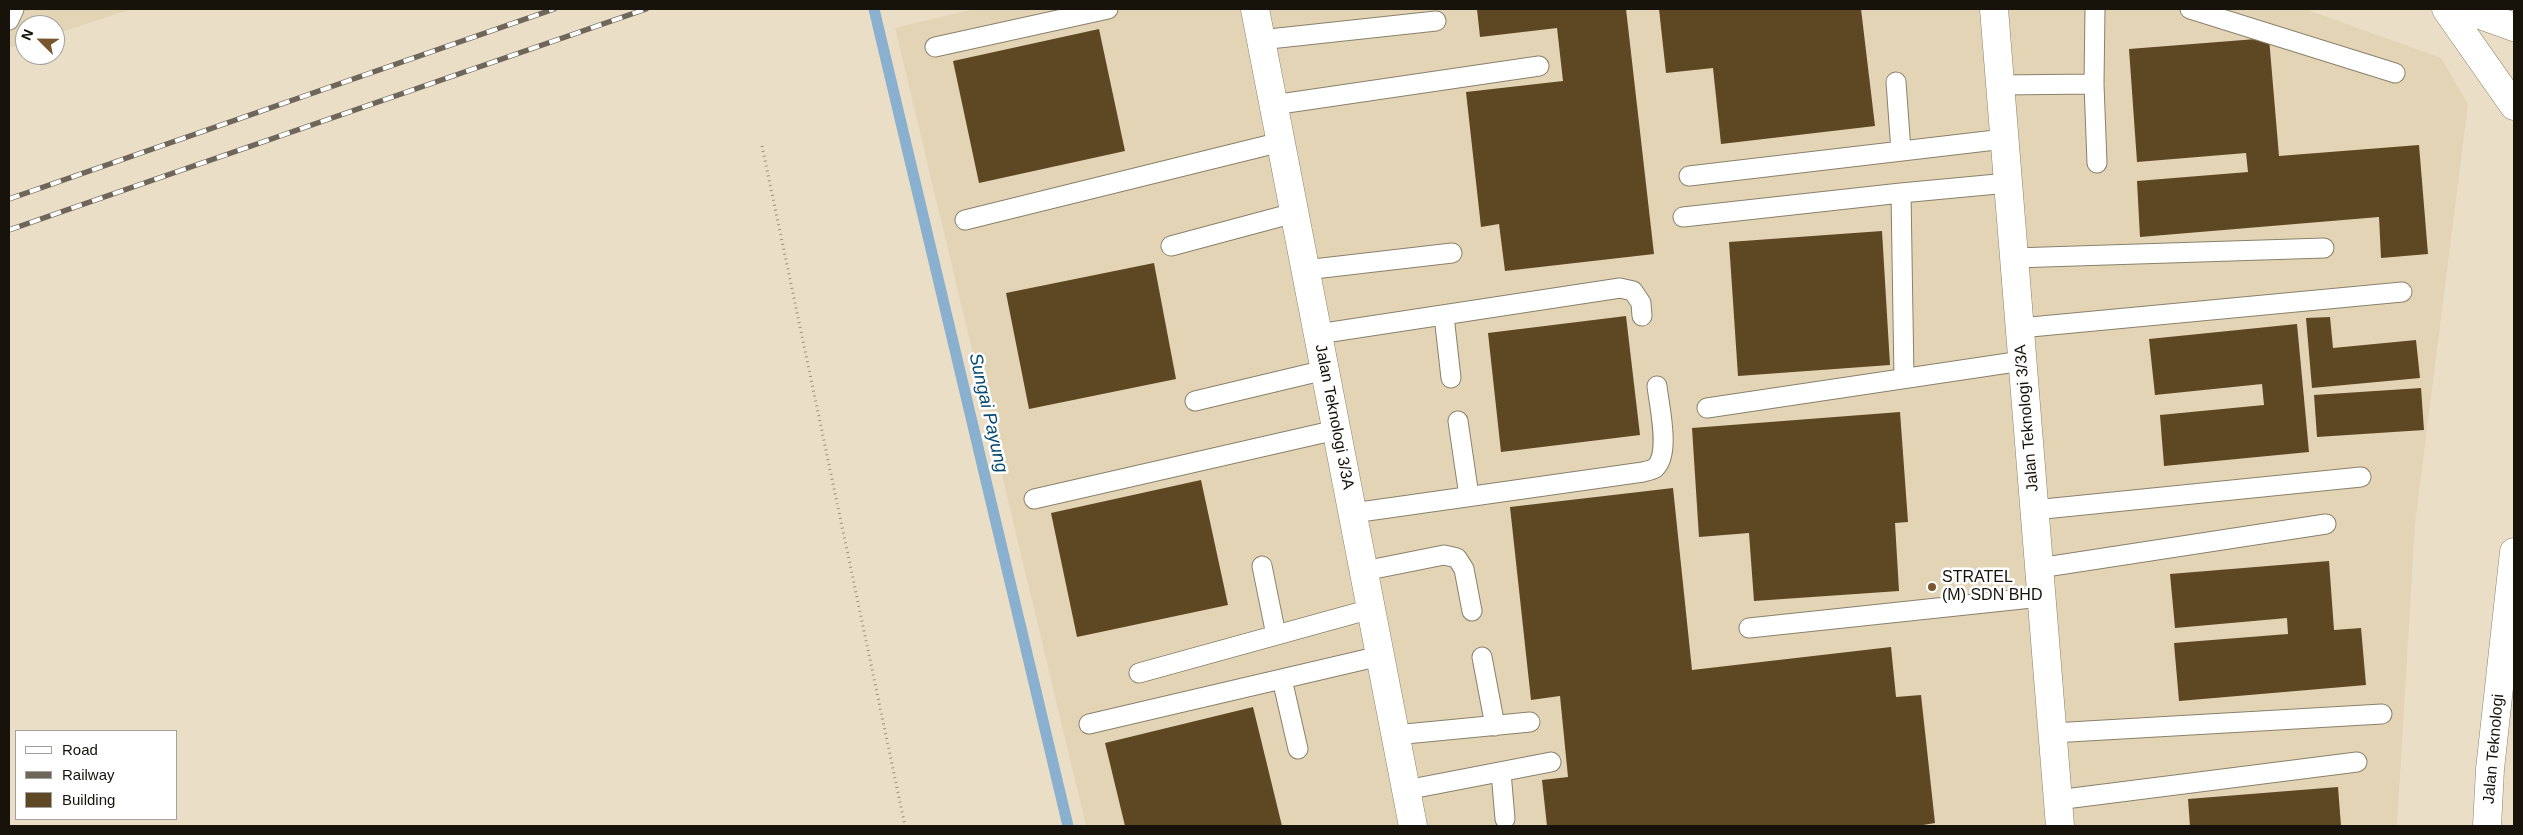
<!DOCTYPE html>
<style>
body{margin:0}
#map{position:relative;width:2523px;height:835px;overflow:hidden;background:#eadec7;font-family:Arial,sans-serif}
canvas{display:block}
.frame{position:absolute;inset:0;border:10px solid #17130b;pointer-events:none}
.legend{position:absolute;left:15px;top:730px;width:162px;height:90px;box-sizing:border-box;background:#fff;border:1px solid #a2a19d;margin:0;padding:6px 9px;list-style:none;font-size:15px;color:#17130b}
.legend li{display:flex;align-items:center;gap:10px;height:25px}
.legend b{width:25px;border:1px solid #a2a19d}
.north{position:absolute;left:15px;top:15px;width:50px;height:50px;box-sizing:border-box;background:#fff;border:1px solid #a2a19d;border-radius:50%;rotate:293deg;font-size:14px;font-weight:700;line-height:20px;text-align:center;color:#17130b}
.north::after{content:'';display:block;margin:auto;width:18px;height:22px;background:#79562f;clip-path:polygon(50% 0,100% 100%,50% 72%,0 100%)}
</style>
<div id="map">
<canvas width="2523" height="835"></canvas>
<div class="frame"></div>
<ul class="legend">
<li><b style="height:6px;background:#fff"></b>Road</li>
<li><b style="height:6px;background:#6e6658"></b>Railway</li>
<li><b style="height:14px;background:#5e4723"></b>Building</li>
</ul>
<div class="north">N</div>
</div>
<script>
const c = document.querySelector('canvas').getContext('2d');
c.lineJoin = 'round';
function paint(path, color) { c.fillStyle = color; c.fill(path, 'evenodd'); }
function trace(path, color, width, dash) { c.strokeStyle = color; c.lineWidth = width; c.lineCap = dash ? 'butt' : 'round'; c.setLineDash(dash || []); c.stroke(path); }
function write(font, color, halo, rows, align = 'center') {
  c.font = font + ' Arial,sans-serif'; c.lineWidth = 5; c.setLineDash([]); c.textBaseline = 'middle'; c.strokeStyle = halo; c.fillStyle = color; for (const [text, x, y, turn = 0] of rows) {
    c.save(); c.translate(x, y); c.rotate((+turn || 0) * Math.PI / 180); c.textAlign = isNaN(turn) ? turn : align; if (halo) c.strokeText(text, 0, 0); c.fillText(text, 0, 0); c.restore();
  }
}
const built = new Path2D(`
 M9 9H132L55 34V25H25V43L9 48Z
 M975 9H2305L2441 58 2468 104 2415 524 2397 826H1086L895 28Z`);
const stream = new Path2D(`
 M874 9 1068 826`);
const building = new Path2D(`
 M1477 9H1626L1654 254 1505 271 1499 224 1481 227 1466 92 1563 81 1557 28 1480 37Z
 M1659 9H1861L1875 126 1721 144 1713 68 1666 73Z
 M1099 29 1125 151 979 183 953 61Z
 M2269 38 2279 156 2419 145 2428 254 2381 258 2379 217 2140 237 2137 181 2248 172 2246 153 2137 162 2129 49Z
 M1882 231 1890 365 1738 376 1729 242Z
 M1154 263 1176 379 1029 409 1006 293Z
 M1626 316 1640 435 1501 452 1488 333Z
 M2330 317 2333 348 2416 340 2420 378 2312 388 2306 318Z
 M2297 324 2309 452 2164 466 2160 415 2264 405 2262 384 2155 395 2149 339Z
 M2421 388 2424 430 2317 437 2314 395Z
 M1900 412 1908 522 1895 523 1899 591 1754 601 1749 533 1699 537 1692 428Z
 M1201 480 1228 605 1077 637 1051 513Z
 M1673 488 1692 670 1891 647 1896 697 1921 695 1935 823 1917 826H1547L1542 780 1568 777 1560 696 1531 700 1510 507Z
 M2329 561 2334 630 2361 628 2366 685 2179 701 2174 643 2288 634 2287 618 2175 628 2170 574Z
 M1253 707 1282 826H1125L1105 743Z
 M2338 787 2341 826H2190L2188 799Z`);
const path = new Path2D(`
 M762 146 905 826`);
const lane = new Path2D(`
 M2190 9 2395 73
 M9 20 14 9
 M1260 40 1436 21
 M935 47 1108 9
 M1896 82 1901 151
 M2094 84 2097 163
 M2000 85 2094 84 2095 9
 M1273 105 1539 66
 M1689 176 2004 139
 M1901 193 2008 183
 M1683 217 1901 193 1904 378
 M965 220 1281 142
 M1171 246 1294 213
 M2014 258 2324 248
 M1305 270 1452 253
 M1444 316 1451 378
 M2020 328 2402 292
 M1318 334 1620 288 1633 291 1641 303 1642 316
 M1195 401 1325 370
 M1707 408 2022 361
 M1458 421 1469 496
 M1034 499 1336 430
 M2034 510 2361 477
 M1353 513 1643 472C1647 471 1652 470 1655 468 1671 454 1659 405 1657 386
 M1262 566 1276 635
 M2039 568 2326 524
 M1364 571 1444 555 1457 558 1464 569 1472 611
 M1749 628 2041 597
 M1482 657 1495 726
 M1139 673 1371 609
 M1282 679 1298 749
 M1089 724 1380 656
 M2052 733 2382 714
 M1395 735 1530 722
 M1501 772 1505 819
 M1406 790 1551 762
 M2057 800 2357 762`);
const street = new Path2D(`
 M1255 9 1413 826
 M1994 9 2060 826`);
const secondary = new Path2D(`
 M2446 9 2514 106
 M2464 9 2514 27
 M2487 826 2490 769 2514 552`);
const rail = new Path2D(`
 M9 199 554 9
 M9 230 646 9`);
const markers = [
 [1932,587,5,"#79562f"]
];
const streetNames = [
 ["Jalan Teknologi 3/3A",1334,417,79],
 ["Jalan Teknologi 3/3A",2027,418,-95],
 ["Jalan Teknologi",2494,749,-85]
];
const poiNames = [
 ["STRATEL",1942,578],
 ["(M) SDN BHD",1942,596]
];
const waterNames = [
 ["Sungai Payung",988,413,77]
];
paint(built, '#e3d4b6');
trace(stream, '#8ab0cf', 11);
paint(building, '#5e4723');
trace(lane, '#8a806a', 21);
trace(street, '#8a806a', 29);
trace(secondary, '#8a806a', 29);
trace(path, '#9a9180', 3, [1, 4]);
trace(lane, '#fff', 19);
trace(street, '#fff', 28);
trace(secondary, '#fff', 28);
trace(rail, '#6e6658', 5.5);
trace(rail, '#fff', 4, [11]);
for (const [x, y, r, color] of markers) { const dot = new Path2D(); dot.arc(x, y, r, 0, 2 * Math.PI); c.fillStyle = color; c.fill(dot); trace(dot, '#fff', 2); }
write('16px', '#17130b', '#fff', streetNames);
write('16px', '#17130b', '#fff', poiNames, 'left');
write('italic 18px', '#034970', '#fff', waterNames);
</script>
